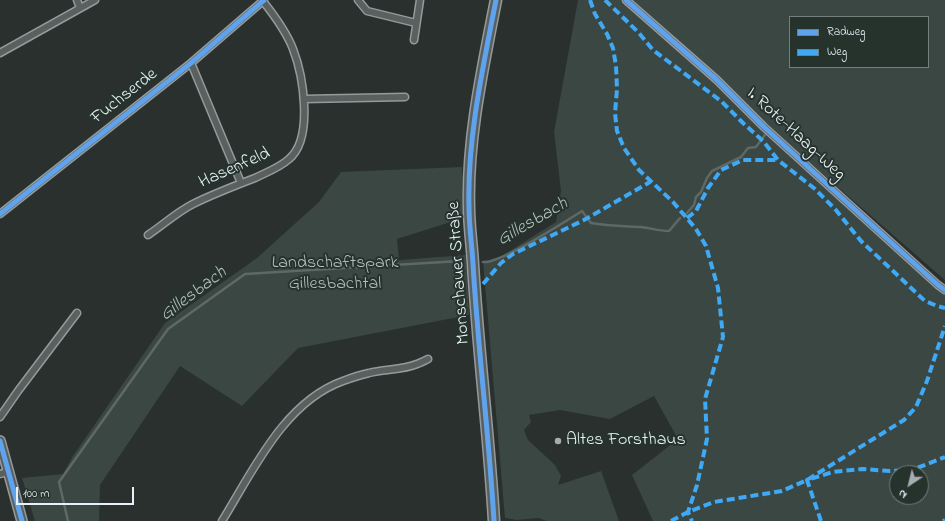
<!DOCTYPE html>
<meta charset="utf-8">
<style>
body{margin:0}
#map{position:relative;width:945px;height:521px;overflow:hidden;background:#29302d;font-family:"Indie Flower",sans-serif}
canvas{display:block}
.legend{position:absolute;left:789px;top:16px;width:140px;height:52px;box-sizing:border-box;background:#26332d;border:1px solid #747f7e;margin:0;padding:5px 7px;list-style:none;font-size:12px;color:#e8f1f8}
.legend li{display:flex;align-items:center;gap:8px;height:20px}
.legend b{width:20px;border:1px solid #747f7e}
.north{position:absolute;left:889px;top:465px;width:40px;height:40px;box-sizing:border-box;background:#26332d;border:1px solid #747f7e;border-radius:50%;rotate:215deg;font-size:11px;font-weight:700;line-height:16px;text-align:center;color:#e8f1f8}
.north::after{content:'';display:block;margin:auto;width:14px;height:18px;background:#a5adb1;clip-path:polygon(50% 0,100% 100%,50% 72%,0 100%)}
.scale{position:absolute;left:16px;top:487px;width:118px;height:18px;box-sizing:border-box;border:2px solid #e8f1f8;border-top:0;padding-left:5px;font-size:12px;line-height:14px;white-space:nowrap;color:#e8f1f8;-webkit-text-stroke:3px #26332d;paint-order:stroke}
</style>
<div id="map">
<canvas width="945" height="521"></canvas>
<ul class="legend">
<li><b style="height:5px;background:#60a3ed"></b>Radweg</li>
<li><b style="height:5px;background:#3fa9f5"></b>Weg</li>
</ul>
<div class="north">N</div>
<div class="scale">100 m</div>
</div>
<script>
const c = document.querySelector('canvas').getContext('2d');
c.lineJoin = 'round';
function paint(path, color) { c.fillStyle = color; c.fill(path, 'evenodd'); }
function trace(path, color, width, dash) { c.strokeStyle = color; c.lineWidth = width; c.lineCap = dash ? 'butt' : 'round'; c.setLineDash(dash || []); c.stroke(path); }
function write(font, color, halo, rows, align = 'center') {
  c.font = font + ' "Indie Flower",sans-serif'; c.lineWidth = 4; c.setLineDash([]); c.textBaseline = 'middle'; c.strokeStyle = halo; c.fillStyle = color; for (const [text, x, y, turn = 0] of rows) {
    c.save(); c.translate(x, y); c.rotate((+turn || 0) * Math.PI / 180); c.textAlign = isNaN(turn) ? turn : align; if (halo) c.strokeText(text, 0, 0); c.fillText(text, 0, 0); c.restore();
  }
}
const green = new Path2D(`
 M578 0H621L703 70 871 228 945 294V521H653L632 475 678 439 654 396 610 419 560 410 529 415 531 422 524 430 528 440 555 465 561 476 558 485 601 471 619 521H547L538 518 517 520 505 518 483 261 497 259 556 222 561 191 554 132ZM897 473H921V497H897Z
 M633 0H945V280L766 125 706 66ZM790 17H928V67H790Z
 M462 167 463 218 397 239 399 260 466 255 469 315 298 348 242 406 180 366 100 485 99 521H35L22 478 63 474 73 456 165 323 257 258 319 202 341 172Z`);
const stream = new Path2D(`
 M686 214 694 205 696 197 701 192 707 178 712 171 741 157 748 148 756 147 767 132
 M483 262C500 264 564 222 582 211L591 223C608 226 624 226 641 227 651 228 658 231 669 231L680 218
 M68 521 59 482 168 329 245 274 460 261`);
const street = new Path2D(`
 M77 0 80 8
 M358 0 367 11 416 23
 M626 0 717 80 764 127 938 285 945 290
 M414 40 420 0
 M0 53 95 0
 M191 63 241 183
 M304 99 405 97
 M0 214 191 63 264 0
 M148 235C163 225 177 212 193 204 213 194 234 186 255 178 267 172 279 168 289 159 314 138 303 75 293 49 286 31 274 15 262 0
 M0 417 18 391 77 313
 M0 474 8 472
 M222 521C253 471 284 402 343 381 351 378 360 375 369 373 384 369 403 370 417 364 420 363 424 361 428 359`);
const secondary = new Path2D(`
 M0 441 22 521`);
const primary = new Path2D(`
 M494 521C489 435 478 350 473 264 472 245 469 226 469 207 467 139 483 67 496 0`);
const quiet = new Path2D(`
 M590 0 595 14 607 34 613 48 616 66 617 89 615 113 617 131 624 148 639 170 673 202 696 229 706 246 718 288 723 337 705 399 707 439 697 485 688 512 692 521
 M605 0 639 33 653 50 721 101 743 123 763 141 778 160 815 189 835 209 861 241 925 301 937 306 945 308
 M687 218 696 211 708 188 721 170 743 160H778
 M483 284 501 263 513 254 584 220 650 182
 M671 521 688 512 714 502 782 491 807 480 904 420 916 407 927 381 945 326
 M821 521 807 480 833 472 862 469 890 471 912 470 945 457
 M943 521 945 520`);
const cycleway = new Path2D(`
 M626 0 717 80 764 127 938 285 945 290
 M0 214 191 63 264 0
 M0 441 22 521
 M494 521C489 435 478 350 473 264 472 245 469 226 469 207 467 139 483 67 496 0`);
const markers = [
 [558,441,4,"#a5adb1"]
];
const streetNames = [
 ["Fuchserde",125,97,-38],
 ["I. Rote-Haag-Weg",795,135,43],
 ["Hasenfeld",235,169,-24],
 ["Monschauer Straße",460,273,-94]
];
const parkNames = [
 ["Landschaftspark",335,264],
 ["Gillesbachtal",335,285]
];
const poiNames = [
 ["Altes Forsthaus",566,441]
];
const waterNames = [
 ["Gillesbach",533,223,-30],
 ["Gillesbach",194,295,-37]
];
paint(green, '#3b4743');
trace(stream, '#5e6967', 2.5);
trace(street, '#959a9a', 9);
trace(secondary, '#959a9a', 12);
trace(primary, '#959a9a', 13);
trace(street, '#5a6060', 6);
trace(secondary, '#5a6060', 9);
trace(primary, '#5a6060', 10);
trace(quiet, '#3fa9f5', 4, [8, 4]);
trace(cycleway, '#60a3ed', 5);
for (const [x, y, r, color] of markers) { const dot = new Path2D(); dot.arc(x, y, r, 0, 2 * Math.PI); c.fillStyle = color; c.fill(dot); trace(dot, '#26332d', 1.5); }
write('18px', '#e8f1f8', '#26332d', streetNames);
write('18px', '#b5bfc3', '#26332d', parkNames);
write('18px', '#e8f1f8', '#26332d', poiNames, 'left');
write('italic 19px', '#b3bdc0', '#26332d', waterNames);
</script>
